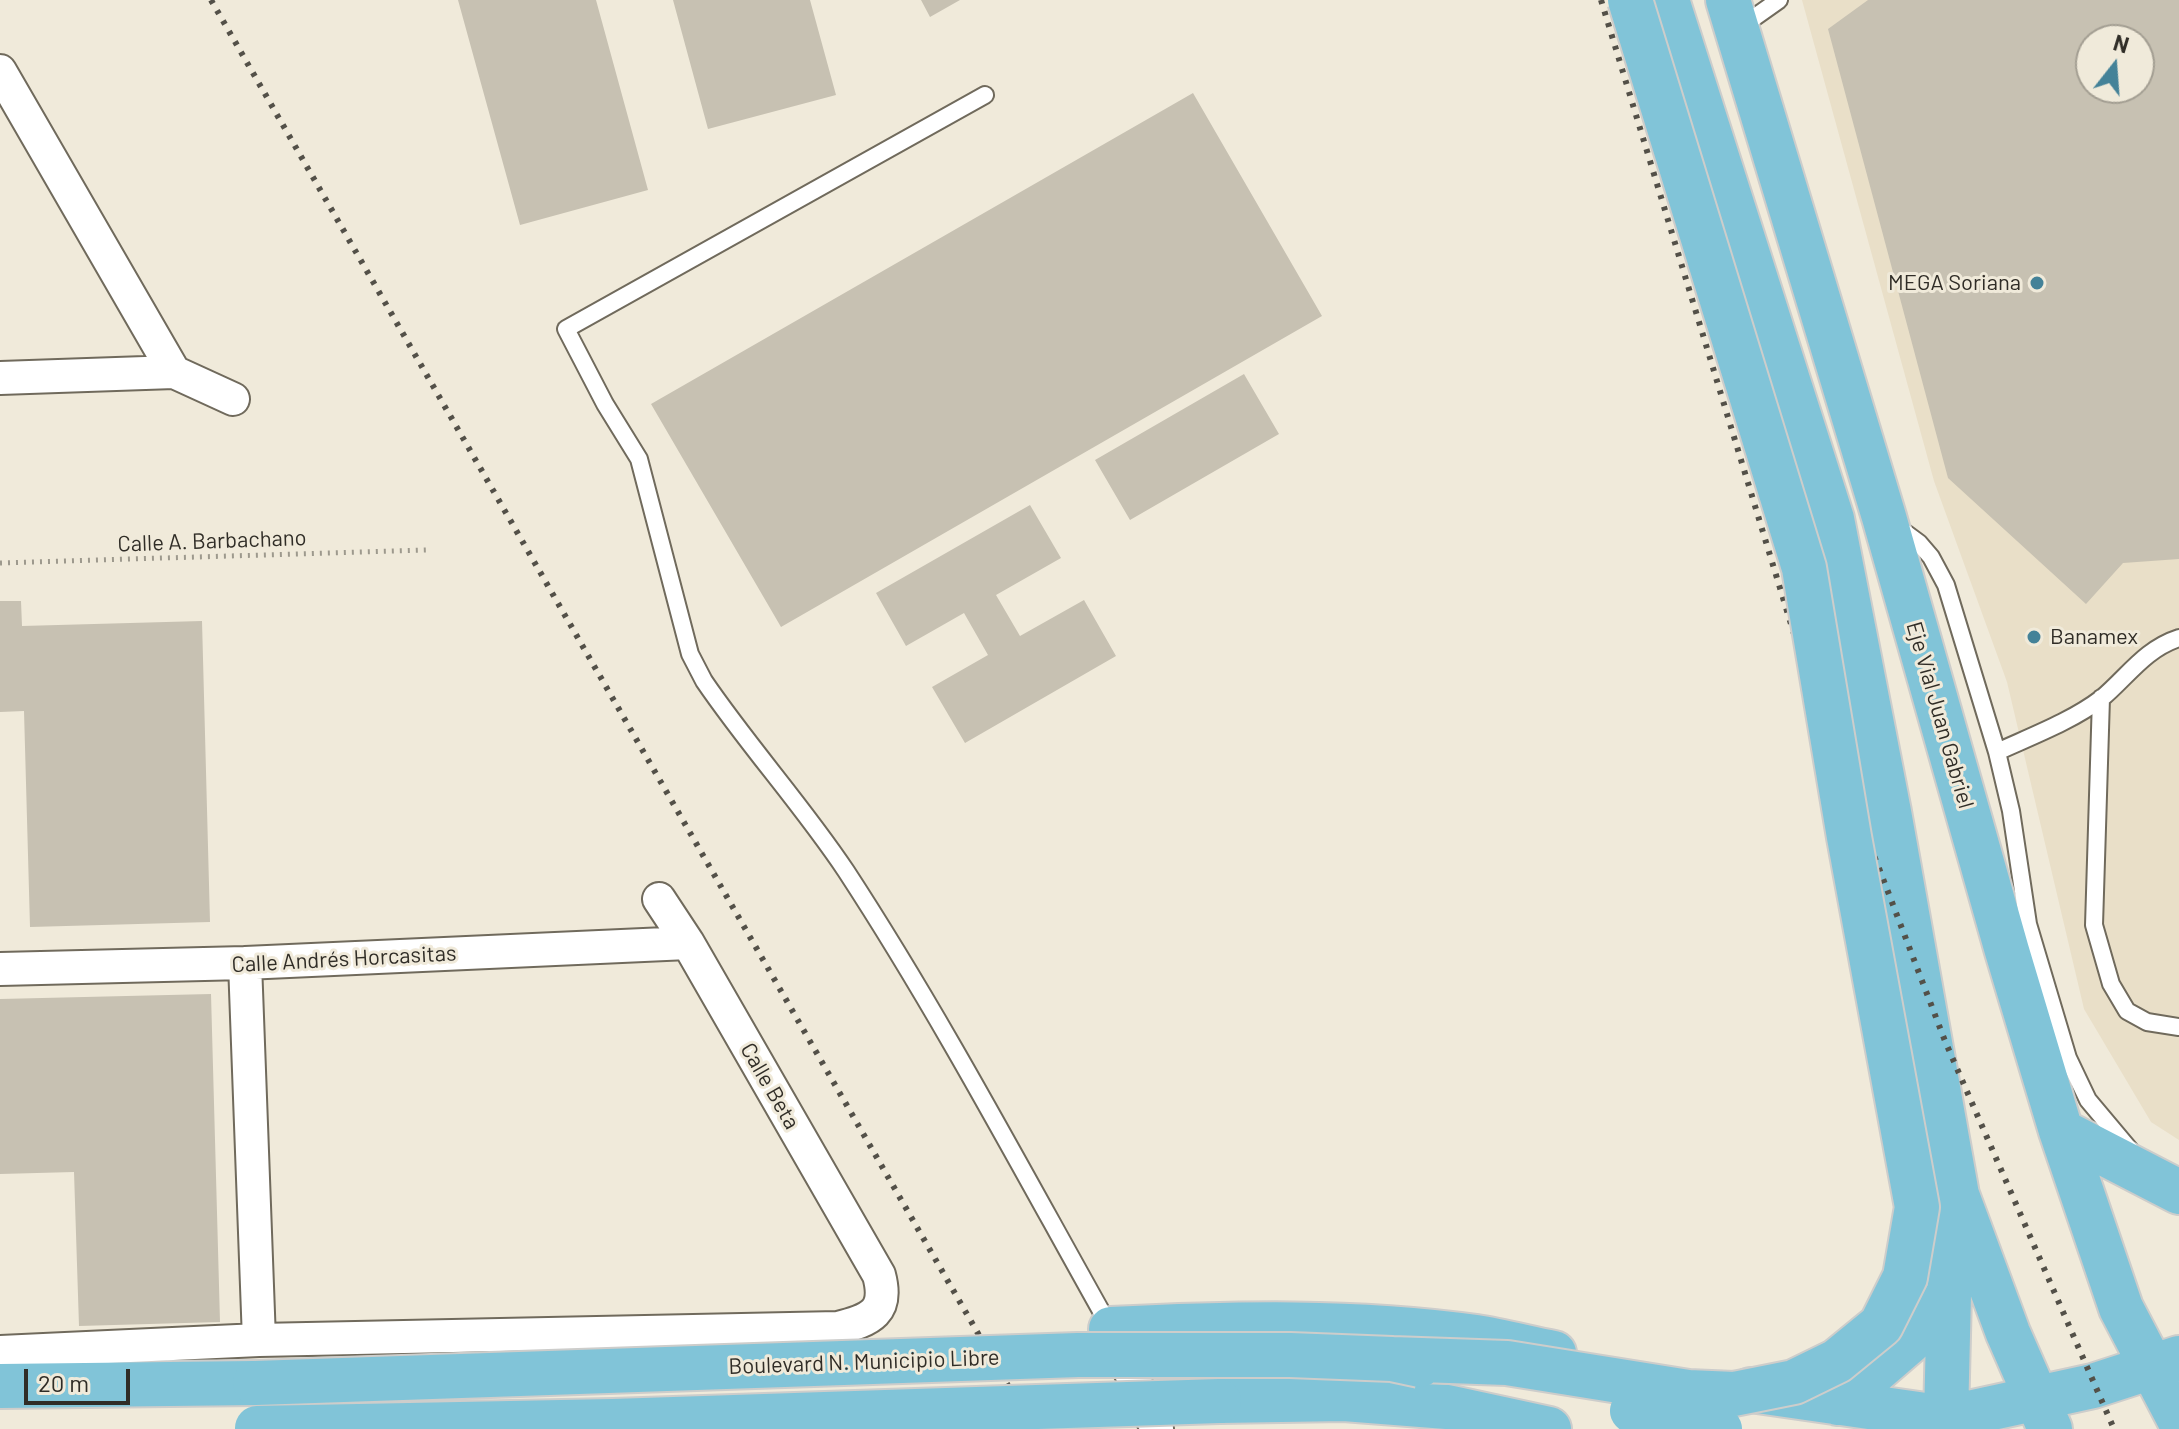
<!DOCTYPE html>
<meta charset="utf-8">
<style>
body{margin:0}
#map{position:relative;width:2179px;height:1429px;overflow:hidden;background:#f0eada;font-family:Barlow,sans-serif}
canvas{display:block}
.north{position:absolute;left:2075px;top:24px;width:80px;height:80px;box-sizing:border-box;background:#f0eada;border:2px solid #a39e92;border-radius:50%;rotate:17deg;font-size:22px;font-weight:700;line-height:32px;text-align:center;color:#302d27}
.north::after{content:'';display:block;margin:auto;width:28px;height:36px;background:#448298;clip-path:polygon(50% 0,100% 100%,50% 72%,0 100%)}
.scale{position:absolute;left:24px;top:1369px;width:106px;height:36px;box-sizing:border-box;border:4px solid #302d27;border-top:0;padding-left:10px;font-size:24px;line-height:28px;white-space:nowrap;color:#302d27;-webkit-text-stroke:6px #f0eada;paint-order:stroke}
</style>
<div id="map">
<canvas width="2179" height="1429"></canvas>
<div class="north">N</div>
<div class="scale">20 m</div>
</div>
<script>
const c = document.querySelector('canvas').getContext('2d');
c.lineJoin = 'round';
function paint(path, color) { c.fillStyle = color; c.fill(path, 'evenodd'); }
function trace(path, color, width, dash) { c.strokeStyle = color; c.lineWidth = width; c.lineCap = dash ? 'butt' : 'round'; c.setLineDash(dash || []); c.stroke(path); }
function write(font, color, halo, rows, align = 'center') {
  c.font = font + ' Barlow,sans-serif'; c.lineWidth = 6; c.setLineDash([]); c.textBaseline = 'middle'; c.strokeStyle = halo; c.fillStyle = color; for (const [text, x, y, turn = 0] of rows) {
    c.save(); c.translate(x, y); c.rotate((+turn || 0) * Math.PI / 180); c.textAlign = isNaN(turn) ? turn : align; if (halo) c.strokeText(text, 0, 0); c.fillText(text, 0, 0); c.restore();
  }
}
const built = new Path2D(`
 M1802 0H2179V1140L2151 1122 2084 1009 2007 682 1934 481ZM2091 40H2139V88H2091Z`);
const building = new Path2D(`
 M458 0H596L648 190 520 225Z
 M673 0H810L836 95 708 129Z
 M921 0H960L930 17Z
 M1868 0H2179V559L2123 563 2086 604 1948 478 1828 29ZM2091 40H2139V88H2091Z
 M1193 93 1322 316 781 627 651 404Z
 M1244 374 1279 434 1130 520 1095 460Z
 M1030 505 1061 558 996 595 1020 636 1084 600 1116 656 965 743 932 687 988 655 964 613 906 646 876 593Z
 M0 601H21L22 626 202 621 210 922 30 927 24 711 0 712Z
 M211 994 220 1322 79 1326 74 1172 0 1174V999Z`);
const path = new Path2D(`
 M0 563 426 550`);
const service = new Path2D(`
 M1738 29 1779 0
 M985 95 566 329 605 404 639 459 690 654 704 681C749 747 802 805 846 871 942 1018 1024 1174 1110 1327
 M1896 526 1919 543 1931 557 1946 585 1997 752 2011 811 2028 924 2068 1058 2088 1100 2130 1150
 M2101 698 2094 925 2111 984 2127 1011 2147 1022 2179 1027
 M1997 752C2032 736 2072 721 2102 698 2128 676 2145 649 2179 638`);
const minor = new Path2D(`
 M0 71 174 372
 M0 378 174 372 233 399
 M245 963 259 1340
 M0 969 245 963 688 943
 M1115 1339 1157 1429
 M0 1352 259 1340 838 1328C871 1320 889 1312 879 1275L688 943 659 899`);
const primary = new Path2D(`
 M1667 0 1832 519 1889 812 1957 1195 2008 1333 2050 1429
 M1728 0 1884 517 2007 951 2061 1131 2121 1308 2179 1419
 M2061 1131 2179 1192
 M1111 1329C1233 1323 1355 1320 1476 1337 1502 1341 1528 1348 1554 1353
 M0 1386 255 1383
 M1751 1390 1946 1418 2093 1386 2179 1358
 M1219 1401 1344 1399 1447 1407 1549 1429
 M1838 1403 1910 1341 1949 1294
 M1942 1429 1946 1418 1949 1294 1956 1208`);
const rail = new Path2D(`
 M211 0 1033 1429
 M1601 0 1829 749 1877 863 1945 1041 2114 1429`);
const primaryBridge = new Path2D(`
 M1392 1359 1507 1363 1688 1392 1734 1394 1794 1382 1837 1361 1881 1325 1905 1277 1917 1207 1849 837 1804 568 1630 0
 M255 1383 1078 1355H1290L1392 1359 1420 1365
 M1632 1411 1720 1429
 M257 1428 613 1421 1219 1401`);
const markers = [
 [2037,283,8,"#448298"],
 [2034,637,8,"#448298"]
];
const poiNames = [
 ["MEGA Soriana",2021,283],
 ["Banamex",2050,637,"left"]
];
const streetNames = [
 ["Calle A. Barbachano",212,541,-2],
 ["Eje Vial Juan Gabriel",1940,715,74],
 ["Calle Andrés Horcasitas",344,959,-3],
 ["Calle Beta",770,1086,60],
 ["Boulevard N. Municipio Libre",864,1362,-2]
];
paint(built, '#e9dfc8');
paint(building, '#c7c1b2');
trace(service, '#706a5c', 20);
trace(minor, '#706a5c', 36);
trace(primary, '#cdcdcb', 48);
trace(path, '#9d998d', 5, [2, 6]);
trace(service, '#fff', 16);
trace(minor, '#fff', 32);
trace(primary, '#81c4d8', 44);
trace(rail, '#535048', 6, [4, 8]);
trace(primaryBridge, '#cdcdcb', 48, []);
trace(primaryBridge, '#81c4d8', 44);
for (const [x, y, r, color] of markers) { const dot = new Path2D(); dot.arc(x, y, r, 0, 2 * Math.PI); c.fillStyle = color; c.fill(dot); trace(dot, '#f0eada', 3); }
write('22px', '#302d27', '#f0eada', poiNames, 'right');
write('22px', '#302d27', '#f0eada', streetNames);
</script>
